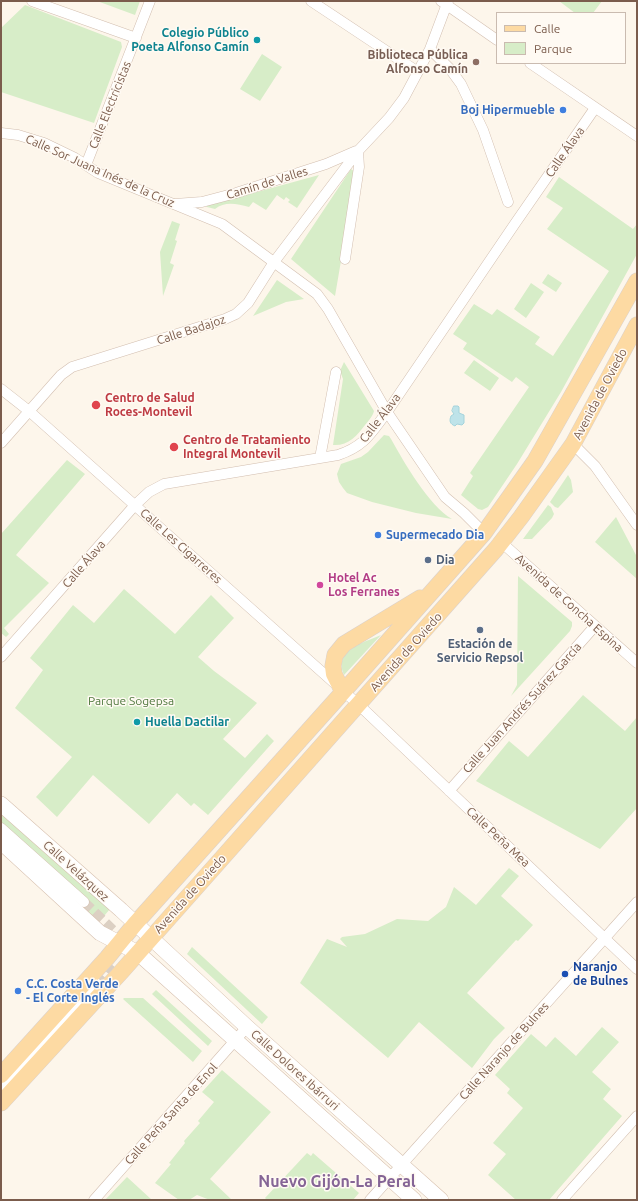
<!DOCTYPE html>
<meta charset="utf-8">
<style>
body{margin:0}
#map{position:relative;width:638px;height:1201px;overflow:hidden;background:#fdf6eb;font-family:Ubuntu,sans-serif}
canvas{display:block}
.frame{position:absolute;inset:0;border:2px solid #7b5c4c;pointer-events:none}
.legend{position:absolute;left:496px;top:12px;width:130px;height:52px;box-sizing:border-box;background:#fffaf3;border:1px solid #cabbb0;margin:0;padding:5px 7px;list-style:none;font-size:12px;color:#7b5c4c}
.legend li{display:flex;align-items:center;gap:8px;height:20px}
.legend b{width:20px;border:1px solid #cabbb0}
</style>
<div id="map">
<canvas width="638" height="1201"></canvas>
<div class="frame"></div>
<ul class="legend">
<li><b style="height:5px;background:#fddaa3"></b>Calle</li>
<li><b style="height:11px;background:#d7edc8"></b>Parque</li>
</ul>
</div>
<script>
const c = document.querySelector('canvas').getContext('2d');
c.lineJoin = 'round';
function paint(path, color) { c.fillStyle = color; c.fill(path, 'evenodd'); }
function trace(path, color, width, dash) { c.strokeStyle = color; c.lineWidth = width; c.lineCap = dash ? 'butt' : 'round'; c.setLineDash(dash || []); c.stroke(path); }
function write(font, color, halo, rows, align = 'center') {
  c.font = font + ' Ubuntu,sans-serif'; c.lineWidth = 3; c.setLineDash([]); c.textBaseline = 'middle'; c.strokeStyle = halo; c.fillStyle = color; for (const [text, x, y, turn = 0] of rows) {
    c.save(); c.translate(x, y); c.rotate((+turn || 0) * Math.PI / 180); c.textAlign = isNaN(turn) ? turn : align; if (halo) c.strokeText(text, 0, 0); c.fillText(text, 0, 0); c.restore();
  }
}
const green = new Path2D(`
 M97 1H140L135 15Z
 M559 1H602L593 13H575Z
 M25 5 121 42 122 47 94 123 1 92V28Z
 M262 54 282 67 260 101 240 89Z
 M351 169 354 171 355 179 335 296 291 259Z
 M319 175 297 208 288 202 290 200 286 197 284 200 277 195 266 210 253 202 249 207C237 204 225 201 215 209L207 207 206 206Z
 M559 177 633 229 637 224V254L561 392 517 464 488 507 482 510 478 509 461 495 473 476 470 473 529 387 516 377 512 382 463 349 467 343 453 334 474 304 492 315 497 309 540 337 535 344 553 356 609 271 547 229 563 208 546 197Z
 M172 221 180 224 175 240 177 241 170 263 174 265 163 296 160 252Z
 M548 274 562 283 556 292 542 283Z
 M277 280 304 299 286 302 253 316Z
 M531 283 544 292 526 318 514 309Z
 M474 360 499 378 490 391 464 373Z
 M344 362 374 411C373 416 369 420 365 425 357 436 348 446 333 445L343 379 340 371Z
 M384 435 389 436 391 439C404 462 429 506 452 519L416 513 372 502 347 493 343 488 339 482 337 474 341 464 361 457 368 452Z
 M67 460 85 474 16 555 49 583 4 628 9 634 6 637 1 633V534Z
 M568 475 571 480 573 492 558 508 555 507 550 502Z
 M548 505 551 507 554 514 552 518 532 539H523Z
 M616 517 637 557V579L595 542Z
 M518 576 572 622V626L570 631 511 696 517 685Z
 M124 589 175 634 211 595 234 618 198 657 214 671 257 703 223 739 245 758 267 734 274 741 208 815 194 803 191 806 177 793 149 824 93 775 57 817 36 797 72 757 15 708 43 670 30 658 73 605 94 623Z
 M381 635 344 675C333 650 363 643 381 635Z
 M583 695 625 731 637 717V808L600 849 476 781 509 741 528 757Z
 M1 812 110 909 99 922 81 907 1 824Z
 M509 868 519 876 501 896 533 925 518 941 516 940 467 993 505 1028 494 1039 472 1068 419 1022 388 1058 300 983 327 939 347 947 340 939 342 937 365 934 397 919 428 921 446 907 454 887 476 905Z
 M192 947 268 1017 262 1024 187 954Z
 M156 990 212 1041 208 1046 152 994Z
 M124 998H143L202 1051 193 1062 123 999Z
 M602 1027 619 1042 592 1072 611 1089 603 1099 622 1116 549 1200H516L488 1175 506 1154 493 1143 523 1108 507 1093 510 1089 495 1075 531 1034 546 1047 555 1037 576 1056Z
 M222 1070 271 1112 210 1179 232 1200H210L197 1195 189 1200H179L155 1183 171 1164 169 1163 185 1143 184 1141 200 1123 198 1121 214 1102 202 1092Z
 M307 1153 311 1156 313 1153 359 1193 353 1200H267L265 1198Z
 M127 1177 152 1200H105Z`);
const water = new Path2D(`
 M454 406H458L459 407V413L464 415V423L462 425 457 424 455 426C450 424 449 421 451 416L454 414 452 411Z`);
const streetTunnel = new Path2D(`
 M84 902 117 934 119 945
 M96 983 111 964`);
const street = new Path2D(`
 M32 1 136 38
 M311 1 418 72
 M441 1 497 40
 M430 49 450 69 461 84 483 130 508 202
 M530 63 637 136
 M1 133 18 135 44 143 75 158 98 173 222 224 317 294 328 309 387 412 445 497 464 513 484 533
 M86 165 150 1
 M175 204 202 202 236 193 326 164 356 151
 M345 259 359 167 358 151
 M1 389 29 411 359 705 637 969
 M1 443 61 375 72 367 225 319 236 314 248 303 274 262 358 151 389 118 404 98 430 49 448 1
 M573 444 595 466 637 525
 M320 458 336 372
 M501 542 637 663
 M1 657 135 505 149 492 164 484 338 455C365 446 371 433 387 412L514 225 595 108
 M449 791 595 626
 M1 828 84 902
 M1 1092 20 1068 96 983
 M94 1200 247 1027
 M370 1200 637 902
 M562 1200 637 1116`);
const secondary = new Path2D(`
 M1 804 121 910 247 1027 441 1200
 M1 842 100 933 138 953 414 1200`);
const primary = new Path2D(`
 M343 692 334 674 333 666 335 655 344 644 420 598
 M1 1075 107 958 135 924 343 692 484 533 535 461 637 281
 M1 1103 122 971 496 549 521 517 573 444 637 325`);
const markers = [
 [257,40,4,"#0f9aa8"],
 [476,62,4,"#8d6e63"],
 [563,110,4,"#3f7fe0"],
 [96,405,5,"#e0444e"],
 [174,447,5,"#e0444e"],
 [378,535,4,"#3f7fe0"],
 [428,560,4,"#5c6f8a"],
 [320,585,4,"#d1479c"],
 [480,630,4,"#5c6f8a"],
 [137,722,4,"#0f9aa8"],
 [565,974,4,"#1a4fb4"],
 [18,991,4,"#3f7fe0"]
];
const cultureNames = [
 ["Colegio Público",249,33],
 ["Poeta Alfonso Camín",249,47],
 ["Huella Dactilar",145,722,"left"]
];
const educationNames = [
 ["Biblioteca Pública",468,55],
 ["Alfonso Camín",468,69]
];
const streetNames = [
 ["Calle Electricistas",110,105,-68],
 ["Calle Álava",565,152,-55],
 ["Calle Sor Juana Inés de la Cruz",100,171,24],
 ["Camín de Valles",267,183,-17],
 ["Calle Badajoz",191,330,-18],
 ["Avenida de Oviedo",600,394,-62],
 ["Calle Álava",380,418,-52],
 ["Calle Les Cigarreres",181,546,42],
 ["Calle Álava",84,564,-49],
 ["Avenida de Concha Espina",569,603,42],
 ["Avenida de Oviedo",406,652,-48],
 ["Calle Juan Andrés Suárez García",522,708,-48],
 ["Calle Peña Mea",498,837,43],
 ["Calle Velázquez",76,871,42],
 ["Avenida de Oviedo",190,894,-48],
 ["Calle Naranjo de Bulnes",504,1051,-48],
 ["Calle Dolores Ibárruri",295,1070,42],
 ["Calle Peña Santa de Enol",171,1114,-48]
];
const shopNames = [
 ["Boj Hipermueble",555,110,"right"],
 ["Supermecado Dia",386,535],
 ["C.C. Costa Verde",26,984],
 ["- El Corte Inglés",26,998]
];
const healthNames = [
 ["Centro de Salud",105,398],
 ["Roces-Montevil",105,412],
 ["Centro de Tratamiento",183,440],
 ["Integral Montevil",183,454]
];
const serviceNames = [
 ["Dia",436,560],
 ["Estación de",480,644,"center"],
 ["Servicio Repsol",480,658,"center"]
];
const hotelNames = [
 ["Hotel Ac",328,578],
 ["Los Ferranes",328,592]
];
const parkNames = [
 ["Parque Sogepsa",131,701]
];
const transitNames = [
 ["Naranjo",573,967],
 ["de Bulnes",573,981]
];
const districtNames = [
 ["Nuevo Gijón-La Peral",337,1182]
];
paint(green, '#d7edc8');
paint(water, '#bee3e9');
trace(water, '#a4d3db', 1);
trace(streetTunnel, '#dcd0c3', 10, [10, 5]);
trace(street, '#d2beaf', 11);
trace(secondary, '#d7c0af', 16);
trace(primary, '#dad1cd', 17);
trace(street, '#fff', 10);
trace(secondary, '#fff', 15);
trace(primary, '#fddaa3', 16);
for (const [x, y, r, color] of markers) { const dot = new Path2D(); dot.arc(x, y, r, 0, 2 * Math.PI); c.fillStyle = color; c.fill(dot); trace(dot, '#fffaf3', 1.5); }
write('bold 12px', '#0d838f', '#fffaf3', cultureNames, 'right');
write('bold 12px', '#785e54', '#fffaf3', educationNames, 'right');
write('12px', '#7b5c4c', '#fffaf3', streetNames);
write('bold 12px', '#366cbe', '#fffaf3', shopNames, 'left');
write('bold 12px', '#be3a42', '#fffaf3', healthNames, 'left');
write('bold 12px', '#4e5e75', '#fffaf3', serviceNames, 'left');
write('bold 12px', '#b23c85', '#fffaf3', hotelNames, 'left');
write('12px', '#527a40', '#fffaf3', parkNames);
write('bold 12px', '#164399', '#fffaf3', transitNames, 'left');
write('bold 16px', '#856596', '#fffaf3', districtNames);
</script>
